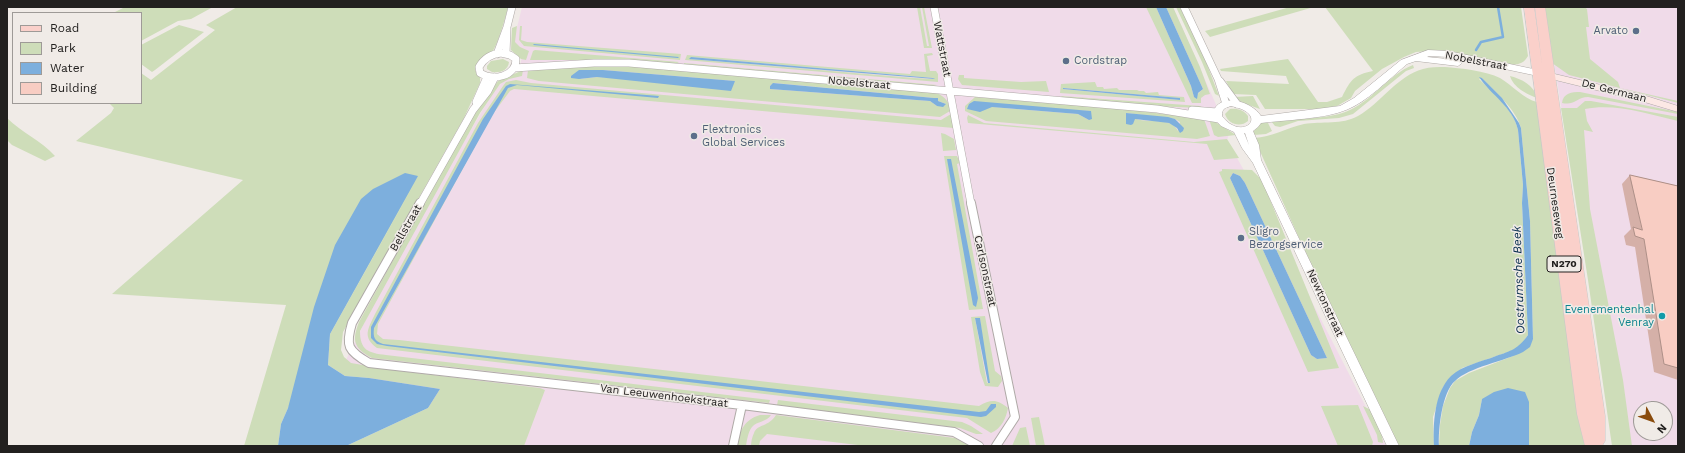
<!DOCTYPE html>
<style>
body{margin:0}
#map{position:relative;width:1685px;height:453px;overflow:hidden;background:#f0ebe7;font-family:"Work Sans",sans-serif}
canvas{display:block}
.frame{position:absolute;inset:0;border:8px solid #22201f;pointer-events:none}
.legend{position:absolute;left:12px;top:12px;width:130px;height:92px;box-sizing:border-box;background:#f0ebe7;border:1px solid #9e9a97;margin:0;padding:5px 7px;list-style:none;font-size:12px;color:#22201f}
.legend li{display:flex;align-items:center;gap:8px;height:20px}
.legend b{width:20px;border:1px solid #9e9a97}
.north{position:absolute;left:1633px;top:401px;width:40px;height:40px;box-sizing:border-box;background:#f0ebe7;border:1px solid #9e9a97;border-radius:50%;rotate:131deg;font-size:11px;font-weight:700;line-height:16px;text-align:center;color:#22201f}
.north::after{content:'';display:block;margin:auto;width:14px;height:18px;background:#894b0c;clip-path:polygon(50% 0,100% 100%,50% 72%,0 100%)}
</style>
<div id="map">
<canvas width="1685" height="453"></canvas>
<div class="frame"></div>
<ul class="legend">
<li><b style="height:5px;background:#fad0ca"></b>Road</li>
<li><b style="height:11px;background:#ceddb9"></b>Park</li>
<li><b style="height:11px;background:#7dafdd"></b>Water</li>
<li><b style="height:11px;background:#f8cdc3"></b>Building</li>
</ul>
<div class="north">N</div>
</div>
<script>
const c = document.querySelector('canvas').getContext('2d');
c.lineJoin = 'round';
function paint(path, color) { c.fillStyle = color; c.fill(path, 'evenodd'); }
function trace(path, color, width, dash) { c.strokeStyle = color; c.lineWidth = width; c.lineCap = dash ? 'butt' : 'round'; c.setLineDash(dash || []); c.stroke(path); }
function write(font, color, halo, rows, align = 'center') {
  c.font = font + ' "Work Sans",sans-serif'; c.lineWidth = 3; c.setLineDash([]); c.textBaseline = 'middle'; c.strokeStyle = halo; c.fillStyle = color; for (const [text, x, y, turn = 0] of rows) {
    c.save(); c.translate(x, y); c.rotate((+turn || 0) * Math.PI / 180); c.textAlign = isNaN(turn) ? turn : align; if (halo) c.strokeText(text, 0, 0); c.fillText(text, 0, 0); c.restore();
  }
}
const industrial = new Path2D(`
 M522 7H1173L1229 134 1227 140 1251 183 1386 446H512L343 366 402 246 495 89 506 79 519 73 522 55 512 48Z
 M1545 7H1678V446H1616ZM1641 409H1665V433H1641Z`);
const green = new Path2D(`
 M125 7H213L191 19 178 21 141 41V13H113Z
 M237 7H508C506 16 497 47 492 52 486 59 477 60 475 70L480 77V83L464 118 343 332 341 350 344 357 351 363 392 370 540 388 545 390 524 446H346L428 408 440 389 369 378 345 376 328 365 330 334 418 177 288 408 281 424 278 446H244L286 305 112 294 243 180 76 141 111 113 114 108 109 103H141V73L151 80 215 30 206 25Z
 M917 7H920L927 46H929L922 7H924L932 48H924Z
 M1146 7H1156L1191 86 1194 97 1203 89 1166 7H1173L1200 67 1210 94 1205 95 1201 98V103H1192Z
 M1176 7H1180L1203 54 1219 96 1215 94 1202 62Z
 M1290 7H1314L1210 37 1205 31Z
 M1325 7H1521L1528 56C1524 63 1520 64 1512 65L1430 51 1416 52 1404 57 1382 69 1355 91 1351 98 1337 106 1322 109H1265L1256 95 1233 94 1226 81 1289 84 1286 76 1221 71 1220 69 1288 59 1318 102H1327L1342 97C1351 79 1354 75 1373 71Z
 M1544 7H1584L1587 9 1589 27H1586L1590 59 1618 82 1620 88 1678 101V103L1569 75 1552 63Z
 M179 25 204 32 155 70 152 72 141 64V45Z
 M517 26 515 42 520 47 529 51 526 60 521 59 511 50 512 28Z
 M520 26H522L521 40 527 42 681 54 680 60 524 46 519 40Z
 M535 50 679 62 674 65 623 60H530L533 51Z
 M932 53 933 55 927 56 930 71H936L938 74V82L685 60 687 55 910 74 912 71 926 72 924 54ZM691 57 933 78 934 79 914 78 690 59Z
 M503 59 509 62C508 71 500 73 492 72L487 69V66L491 61Z
 M684 64V63L937 85 929 87 686 66Z
 M613 65 937 93C946 98 949 101 950 111L940 117 539 81 527 78 528 70ZM603 70 734 81 735 82 597 77 579 79ZM774 83 934 98 938 101 946 104 937 106 930 101 770 89V86Z
 M1413 65 1414 68 1406 71 1353 114 1339 118 1298 121 1280 127 1275 126 1271 121C1291 119 1333 119 1350 110 1374 99 1388 75 1413 65Z
 M1445 67C1460 68 1486 71 1500 78 1512 85 1524 99 1537 102L1586 446H1529L1528 424 1482 399 1479 415 1472 432 1469 446H1439L1440 425 1443 406 1450 388 1455 381 1469 373 1513 356 1533 339 1530 221 1521 128C1516 109 1495 92 1482 78L1479 79C1494 93 1514 110 1518 130L1523 185 1522 203 1528 335 1521 345 1514 350 1462 368 1443 387 1433 417 1434 446H1399L1304 249 1254 138C1272 137 1286 128 1304 124 1322 121 1342 125 1358 116 1381 103 1397 76 1423 69 1430 67 1438 67 1445 67Z
 M523 70 522 76 509 79 500 84 480 113 360 331C360 350 368 353 386 355L770 400 769 403 372 358C353 348 352 340 359 322L473 115 498 81Z
 M959 75H964V78L1021 82 1046 81 1049 92 962 85 958 79Z
 M1510 76C1522 79 1533 85 1538 98 1527 95 1513 87 1510 76Z
 M516 80 531 83 941 120 951 114 954 128 514 89 510 91 492 115 378 324 377 334 383 339 399 340 979 406C991 399 997 399 1008 408 1006 418 1002 428 991 433L967 418 377 348C362 337 368 329 375 314L478 123 503 86 506 82Z
 M1095 82 1097 87H1103L1104 89 1117 88 1119 90H1137L1139 91H1144L1146 93 1158 92 1159 95 1184 97 1185 102 1060 93 1061 84ZM1063 88 1180 98V100L1063 89Z
 M1580 92 1678 112V114L1588 97C1577 97 1575 106 1562 103 1563 93 1572 92 1580 92Z
 M1061 96 1200 106 1203 108 1150 106 1064 99Z
 M1253 96 1260 109 1243 103 1234 97Z
 M975 97 1131 110 1204 119 1210 136 1197 139 986 121 965 111V106ZM992 107 1091 111 1089 120 1078 114ZM1126 113 1175 119 1180 122 1178 131C1172 116 1146 124 1134 118 1131 117 1129 115 1126 113Z
 M1585 101H1591L1678 117V121C1648 114 1615 103 1585 109L1587 121 1593 132 1584 130 1590 209 1623 380 1632 446H1612L1588 280 1561 108H1577Z
 M1230 109C1237 108 1244 110 1248 116V121C1240 128 1228 124 1225 114Z
 M968 115 984 123 1194 142 1227 139 1239 158 1214 160 1207 144 968 123 967 118Z
 M7 118C22 133 41 140 55 156L45 161 12 145 7 140Z
 M1209 119 1214 121 1236 135 1218 137 1214 135Z
 M1267 121 1272 131 1266 134 1254 135 1253 132 1261 123Z
 M941 133 945 134 954 139 956 150 943 151Z
 M944 156H957L960 163 957 164 983 309 969 310Z
 M1222 169 1252 170 1262 180 1339 368 1308 372 1219 172 1222 171ZM1233 173 1240 176 1245 183 1327 358 1317 359 1311 355 1230 178Z
 M985 316 995 371 1001 376 1002 381 998 387 985 386 980 372 971 317ZM975 318H980L988 383H987Z
 M778 400 962 422 971 426 983 434H976L960 428 777 405Z
 M1358 405 1373 442 1372 446H1338L1321 406Z
 M1363 406 1371 410 1382 435 1383 443 1378 442 1377 435Z
 M760 415H771C767 422 757 421 752 427 748 432 747 440 746 446H737C740 430 744 420 760 415Z
 M776 415 955 438 970 446H866L767 434 760 441 759 446H751C751 442 752 437 754 433 757 424 769 427 776 415Z
 M1039 417 1045 446H1036L1031 418Z
 M1026 427 1030 446H1012L1020 428Z`);
const water = new Path2D(`
 M1156 7H1166L1203 89 1198 93 1197 99 1194 97 1191 86Z
 M534 44 679 57 678 58 533 45Z
 M691 57 933 78 935 79 689 59Z
 M579 70H603L735 81 731 91 597 77 579 79 571 78V76Z
 M1479 77 1482 78 1502 98 1519 123 1521 128 1530 221 1533 339 1530 347 1523 352C1505 361 1469 367 1455 381 1442 392 1438 430 1439 446H1434C1433 424 1434 393 1451 376 1463 365 1481 362 1496 356 1511 351 1518 349 1528 335L1522 203 1523 185 1518 130C1513 107 1491 95 1479 77Z
 M773 83 934 98H938V101L946 104 943 107 937 106 930 101 770 89V86Z
 M510 84 659 96 658 98 517 85 508 88 374 328C373 337 374 341 383 344L979 412 986 411 991 404H996V407L986 416 981 417 387 346 377 344 371 338V327L483 119 506 86Z
 M1063 88 1180 98V100L1063 89Z
 M974 101 1091 111 1092 119 1089 120 1078 114 992 107 980 112 967 109 969 104Z
 M1126 113 1168 117 1175 119 1184 128 1183 131 1180 133 1177 128 1169 123 1135 119 1133 124 1131 125 1126 124Z
 M947 159H951L978 298 976 307 973 305Z
 M405 173 418 176 330 334 328 365 345 376 369 378 440 389 428 408 346 446H278L281 424 288 408 314 307 335 245 361 199 373 189Z
 M1233 173 1240 176 1245 183 1327 358 1317 359 1311 355 1230 178Z
 M975 318H980L990 383H988Z
 M1508 388 1525 392 1529 402V446H1469L1472 432 1479 415 1482 399 1494 392Z`);
const stream = new Path2D(`
 M1476 50 1481 42 1503 37 1498 7`);
const minorFar1 = new Path2D(`
 M934 7 971 204
 M1184 7 1218 79 1226 104
 M501 53 510 55 516 59C516 77 493 81 480 73L479 67C484 58 491 54 501 53Z
 M497 54 507 27 512 7
 M506 54 507 28
 M514 68 594 63H629L1157 109 1219 119
 M1220 81 1237 104
 M476 102 487 77
 M1192 110 1217 112
 M420 204 473 110 488 91 495 77`);
const minor = new Path2D(`
 M420 203 352 323C345 346 348 351 369 363L742 405 954 432 979 446
 M971 203 1015 417 996 446
 M733 446 742 405`);
const tertiary = new Path2D(`
 M1428 50 1448 51 1538 70 1542 73 1538 76 1448 57 1429 56 1427 57 1458 60 1462 63 1458 66 1416 61 1407 64C1389 79 1367 102 1346 110 1325 119 1284 120 1261 123L1258 127 1253 131 1259 145 1261 160 1399 446H1387L1253 163 1242 148 1234 132 1221 126 1212 116C1216 91 1251 100 1261 116L1340 106 1354 98 1401 60ZM1231 106C1272 114 1242 143 1222 116 1222 109 1224 108 1231 106ZM1244 133H1245L1249 145Z`);
const secondary = new Path2D(`
 M1542 71 1643 95 1678 106V112L1641 101 1539 76 1537 74Z`);
const primary = new Path2D(`
 M1524 7H1534L1542 64 1535 7H1545L1605 416V441L1602 446H1585L1577 414Z`);
const wall = new Path2D(`
 M1630 175 1678 186V380L1654 372 1635 247 1626 245 1624 236 1631 229 1622 184Z`);
const building = new Path2D(`
 M1630 175 1678 186V368L1664 364 1644 239 1635 236 1633 227 1642 230Z`);
const markers = [
 [1636,31,4,"#5c6f8a"],
 [1066,61,4,"#5c6f8a"],
 [694,136,4,"#5c6f8a"],
 [1241,238,4,"#5c6f8a"],
 [1662,316,4,"#0f9aa8"]
];
const shields = [
 [1564,264,34]
];
const shieldNames = [
 ["N270",1564,264]
];
const serviceNames = [
 ["Arvato",1628,31,"right"],
 ["Cordstrap",1074,61],
 ["Flextronics",702,130],
 ["Global Services",702,143],
 ["Sligro",1249,232],
 ["Bezorgservice",1249,245]
];
const streetNames = [
 ["Wattstraat",942,49,79],
 ["Nobelstraat",1476,61,11],
 ["Nobelstraat",859,83,5],
 ["De Germaan",1614,91,14],
 ["Deurneseweg",1555,203,82],
 ["Bellstraat",406,228,-60],
 ["Carlsonstraat",985,271,78],
 ["Newtonstraat",1325,303,65],
 ["Van Leeuwenhoekstraat",664,396,7]
];
const cultureNames = [
 ["Evenementenhal",1654,310],
 ["Venray",1654,323]
];
const waterNames = [
 ["Oostrumsche Beek",1519,280,-92]
];
paint(industrial, '#f0dbe9');
paint(green, '#ceddb9');
paint(water, '#7dafdd');
trace(stream, '#7dafdd', 2.5);
trace(minorFar1, '#afaaa7', 8);
trace(minor, '#afaaa7', 10);
trace(tertiary, '#afaaa7', 1);
trace(secondary, '#afaaa7', 1);
trace(primary, '#cac9c9', 1);
trace(minorFar1, '#fff', 7);
trace(minor, '#fff', 8);
paint(tertiary, '#fff');
paint(secondary, '#fce8e5');
paint(primary, '#fad0ca');
paint(wall, '#d5b0a8');
paint(building, '#f8cdc3');
trace(building, '#ae9088', 1);
for (const [x, y, r, color] of markers) { const dot = new Path2D(); dot.arc(x, y, r, 0, 2 * Math.PI); c.fillStyle = color; c.fill(dot); trace(dot, '#f0ebe7', 1.5); }
for (const [x, y, w] of shields) { const box = new Path2D(); box.roundRect(x - w / 2, y - 8, w, 16, 3); c.fillStyle = '#f0ebe7'; c.fill(box); trace(box, '#22201f', 1); }
write('bold 10px', '#22201f', null, shieldNames);
write('11px', '#4e5e75', '#f0ebe7', serviceNames, 'left');
write('11px', '#22201f', '#f0ebe7', streetNames);
write('11px', '#0d838f', '#f0ebe7', cultureNames, 'right');
write('italic 12px', '#092f4e', '#f0ebe7', waterNames);
</script>
